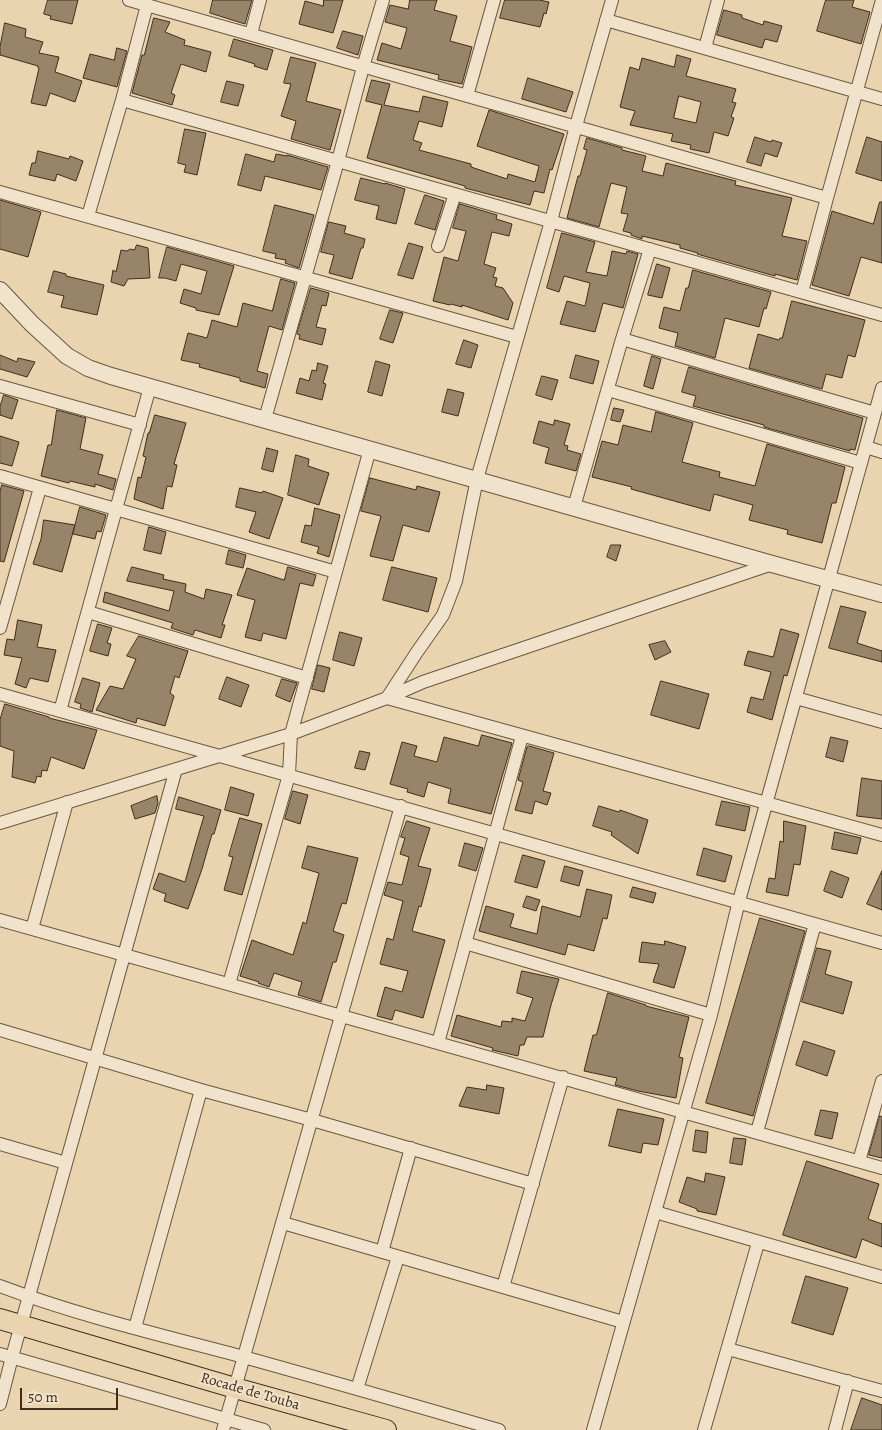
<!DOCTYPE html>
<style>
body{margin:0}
#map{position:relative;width:882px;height:1430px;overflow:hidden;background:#ead3af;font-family:Alegreya,serif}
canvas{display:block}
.scale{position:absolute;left:20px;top:1388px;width:98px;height:22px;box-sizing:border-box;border:2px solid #402e1b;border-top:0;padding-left:6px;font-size:15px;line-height:18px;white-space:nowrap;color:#402e1b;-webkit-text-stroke:4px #f1e2cb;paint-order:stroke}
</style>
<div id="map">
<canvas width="882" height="1430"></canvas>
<div class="scale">50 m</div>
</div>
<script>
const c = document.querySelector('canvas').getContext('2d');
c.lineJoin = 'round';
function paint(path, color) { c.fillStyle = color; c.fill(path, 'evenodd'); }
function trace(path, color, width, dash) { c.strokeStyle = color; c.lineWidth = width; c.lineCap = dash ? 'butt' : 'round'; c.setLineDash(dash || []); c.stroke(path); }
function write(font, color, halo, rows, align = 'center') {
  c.font = font + ' Alegreya,serif'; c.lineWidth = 4; c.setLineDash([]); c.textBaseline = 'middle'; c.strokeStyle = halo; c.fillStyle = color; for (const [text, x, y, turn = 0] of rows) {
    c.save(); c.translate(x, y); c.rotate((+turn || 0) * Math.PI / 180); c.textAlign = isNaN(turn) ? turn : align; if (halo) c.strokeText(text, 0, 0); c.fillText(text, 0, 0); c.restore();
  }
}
const building = new Path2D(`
 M48 0H78L72 24 50 19 51 16 44 14Z
 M213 0H252L245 24 210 13Z
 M324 0H343L333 33 299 24 305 1 323 6Z
 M410 0H437L434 10 457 16 450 41 472 47 462 84 438 79 439 75 377 60 382 43 401 49 407 28 385 22 390 5 408 9Z
 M505 0H539L549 2 546 14 544 13 540 27 500 18Z
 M826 0H854L852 7 870 12 861 44 817 31Z
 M724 10 742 15V18L763 25 764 21 782 26 777 42 765 39 762 48 717 35Z
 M154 18 170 22 165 32 185 40 184 45 211 52 206 72 181 64 171 93 175 95 172 105 132 93 142 55H144Z
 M5 23 26 29 25 37 43 42 39 53 59 57 55 72 82 81 75 102 50 93 46 106 31 103 39 68H38V66L0 55V47Z
 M343 31 363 36 358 55 337 48Z
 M234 39 273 50 267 70 254 66 255 64 229 56Z
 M117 48 127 51 117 87 83 78 90 54 114 60Z
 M677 55 691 59 686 76 736 89 732 102 736 103 731 117 734 118 728 136 714 132 709 153 690 149 691 145 671 141 673 134 630 125 635 111 620 107 630 67 639 70 642 58 674 67ZM679 96 701 102 696 123 674 118Z
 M291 57 316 63 306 101 341 110 330 150 291 139 296 121 281 116 291 84 284 83Z
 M528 78 573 92 566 112 522 99Z
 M372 80 390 84 384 105 419 112 423 96 448 102 442 127 419 121 413 140 422 143 419 150 471 164V167L507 179 508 174 535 182 539 166 477 146 489 110 564 134 552 170 550 169 544 193 534 191 530 205 465 188V186L367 158 382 105 366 101Z
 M227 81 244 85 238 106 221 102Z
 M185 129 206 133 197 175 184 172 186 165 178 163Z
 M755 137 771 142 772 140 782 143 777 157 765 153 761 166 747 162Z
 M867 137 882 142V181L856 173Z
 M587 138 622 148V150L646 156 642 171 663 176 666 163 736 181 735 185 792 198 782 236 807 241 797 280 775 274V276L697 254 698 253 680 248V245L642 236V239L631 235V233L623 231 628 214 621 213 627 187 611 183 599 227 567 218 578 176H580L587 150 584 149Z
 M38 151 69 159 70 156 83 161 76 181 57 174 55 181 29 175 32 163H35Z
 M246 154 274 162 276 154 287 156V155L328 167 321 190 265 176 261 191 238 185Z
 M361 178 385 184V183L405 189 396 224 376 219 379 206 355 200Z
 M425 195 444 201 435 230 415 224Z
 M0 200 41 212 28 257 0 249Z
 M880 202H882V263L861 257 849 296 812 285 832 211 873 224Z
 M460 204 497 215 496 219 512 224 509 236 492 232 484 264 496 268 493 277 497 278 495 286 503 288 513 303 508 320 462 305V307L451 304 450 305 433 301 444 257 458 261 466 231 453 228Z
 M275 205 314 215 299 268 285 263 286 260 275 258 276 254 263 251Z
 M329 222 346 226 344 233 365 239 363 248H361L352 279 329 273 334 255 321 252Z
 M562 233 595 242 586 272 607 276 612 251 626 254 627 251 638 254 623 308 603 303 595 332 560 324 567 301 585 306 590 283 564 276 559 292 547 288Z
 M409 243 423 247 413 279 398 275Z
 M137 245 148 248 150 278 128 279 124 286 111 282 113 270 116 272 121 250 127 251 130 249 134 250Z
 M167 247 234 266 219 315 196 310V308L180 303 184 289 201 294 207 271 181 264 176 281 165 278H159Z
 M657 264 670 268 662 298 648 295Z
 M693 270 771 292 766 309 764 308 759 327 725 318 715 358 675 346 678 333 659 328 664 307 680 311 686 288H688Z
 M54 271 66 274V276L104 285 97 315 61 307 64 296 48 292Z
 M281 279 295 283 282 330 269 326 257 371 268 374 265 388 240 381V378L199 367 200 364 181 360 188 333 207 338 212 320 237 327 243 303 272 311Z
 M311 288 329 293 326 306 322 305 316 327 326 329 322 345 299 339 300 335 297 334Z
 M792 301 865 320 855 357 848 355 842 378 826 374 822 389 749 368 758 334 779 340 780 338H782Z
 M390 310 403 313 393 343 380 339Z
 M464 340 478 345 471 368 456 364Z
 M0 355 17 362 18 358 35 362 27 377 0 369Z
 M576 355 599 361 593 384 570 378Z
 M652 356 661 359 653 389 644 386Z
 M376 361 390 365 382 396 368 392Z
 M318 363 328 366 323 383 326 384 322 400 296 393 300 378 309 381 312 370 316 371Z
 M689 367 863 418 855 450 850 449V451L764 427V425L693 406 696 396 682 392Z
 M542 376 558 380 552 400 536 395Z
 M448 389 464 393 458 416 442 412Z
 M4 395 18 400 12 419 0 415V407Z
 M614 408 624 410 620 422 611 420Z
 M57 410 86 418 80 449 103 455 98 474 116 479 113 490 95 484V487L70 481 69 483 41 476 48 445H51Z
 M656 412 693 423 682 462 720 472 719 477 755 486 767 444 845 467 836 503H832L822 543 787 534 788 530 749 520 753 505 714 494 710 511 631 489 632 487 592 477 602 441 618 445 623 425 651 432Z
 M155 415 186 423 174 464 177 465 172 487 167 486 163 509 134 499 138 477 141 478 146 457 143 456 148 433H149Z
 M555 420 570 424 564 445 568 446 567 450 581 454 576 471 545 463 549 448 533 443 539 421 553 425Z
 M0 436 19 442 12 466 0 463Z
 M267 448 278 451 273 472 262 469Z
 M296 455 309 459 308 466 329 473 319 505 288 495Z
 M370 478 416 490 417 486 440 492 429 532 403 525 393 561 370 556 381 516 361 511Z
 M2 485 24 491 4 562 0 561V492Z
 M240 488 262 493 263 491 283 498 269 539 249 532 256 512 236 507Z
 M80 507 106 515 101 532 97 531 95 539 73 534Z
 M315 508 340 515 329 557 317 553 319 547 301 542 305 525 311 526Z
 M44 520 75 525 62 572 33 564 41 539Z
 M149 527 166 532 161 554 144 550Z
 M611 545H621L616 561 607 557Z
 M229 550 246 555 243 568 226 564Z
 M132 567 164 575 163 579 186 584 185 592 204 599 206 589 232 595 222 625H225L221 638 195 630 193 635 171 628 173 623 103 602 105 592 169 611 174 591 127 581Z
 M288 567 316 575 313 586 300 583 286 639 263 633 261 641 245 637 255 600 237 595 247 568 284 580Z
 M392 567 437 578 428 612 383 600Z
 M841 606 866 612 857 643 882 651V662L829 648Z
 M18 620 42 625 37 647 56 650 48 682 30 678 26 688 15 684 22 658 4 655 7 639 14 640Z
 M98 624 112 628 107 643 111 644 108 656 90 651Z
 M781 629 799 634 787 676 784 675 772 720 747 712 751 697 763 700 771 672 744 665 748 651 773 657Z
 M340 632 362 638 354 666 333 660Z
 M139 636 188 651 179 678 175 676 170 693 174 696 165 726 137 718 136 723 96 710 110 686 123 689 136 659 127 656Z
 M665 641 671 652 655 660 649 645Z
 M318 665 330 668 324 692 312 689Z
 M227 677 249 685 241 707 219 699Z
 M83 678 100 683 92 712 80 708 81 704 75 702Z
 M282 679 297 683 290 702 276 696Z
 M661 681 709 694 699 729 651 715Z
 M5 704 49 717V718L97 730 84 769 51 757 47 771 42 770 41 777 37 776 35 783 12 777 14 751 0 746V720Z
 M482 735 512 743 491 814 448 803 451 789 428 782 424 797 407 792 408 789 390 784 402 742 417 746 414 756 437 762 444 737 478 746Z
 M831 737 848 741 843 762 826 757Z
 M529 746 554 753 543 791 551 793 547 805 535 801 532 814 515 810 523 782 518 780 527 747Z
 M360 751 370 753 365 770 355 768Z
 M862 778 882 781V819L857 816Z
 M231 787 254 794 248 816 225 810Z
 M293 791 308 795 300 824 285 819Z
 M157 796 158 803 155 813 135 819 131 806Z
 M179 797 221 810 214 834H212L202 869 188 909 164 901 166 894 153 889 159 873 185 882 196 843 204 816 176 809Z
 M722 801 750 807 745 831 716 825Z
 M599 806 619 812 620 810 648 820 638 854 611 835 612 832 593 826Z
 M240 818 262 824 242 895 224 890 233 857 229 856Z
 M407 821 430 828 418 866 431 869 421 907 419 906 412 931 445 940 423 1018 395 1010 392 1020 377 1016 385 987 402 992 408 971 380 964 387 938 393 940 403 901 384 895 388 882 402 885 409 857 400 854 405 838 401 837Z
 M784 821 806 826 800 865 794 864 788 896 766 892 769 878 775 879 780 841 783 842Z
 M835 832 861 838 857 854 832 849Z
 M465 843 483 848 476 871 459 866Z
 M308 846 358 858 346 904 342 903 333 931 344 935 336 962H333L321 1002 298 995 302 982 274 973 269 987 258 983 259 982 240 976 252 940 293 955 303 922 306 924 319 873 302 868Z
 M704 848 732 856 725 882 697 875Z
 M523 855 545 861 537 888 515 882Z
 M565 866 583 871 579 886 561 881Z
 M831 871 849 878 842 898 824 891Z
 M882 871V910L867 904Z
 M633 887 656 893 653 903 630 897Z
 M587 889 612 895 607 919 603 918 594 951 568 944 565 955 479 931 486 906 514 914 510 927 537 934 542 906 580 917Z
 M527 896 540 900 536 911 523 907Z
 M760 918 805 931 753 1116 706 1103Z
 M665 941 686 947 674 988 653 982 659 964 639 962 642 942 664 945Z
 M817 948 831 951 825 974 852 982 843 1014 802 1002Z
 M522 971 559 979 551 1005 543 1037H527L524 1045H520L518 1056 492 1050 493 1048 451 1036 457 1015 501 1027 502 1021 512 1022V1018L525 1021 533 998 517 993Z
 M608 993 646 1005V1006L689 1017 679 1057 683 1058 676 1098 638 1091 615 1085 617 1078 584 1071 593 1035H596Z
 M804 1041 835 1051 827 1076 796 1065Z
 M487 1085 504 1088 499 1114 459 1106 467 1087 486 1090Z
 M618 1109 664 1119 658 1145 643 1143 641 1153 609 1146Z
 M821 1110 838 1113 832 1139 815 1135Z
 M880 1116 882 1117V1158L869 1155Z
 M696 1130 708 1132 706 1153 693 1151Z
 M734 1138 746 1139 742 1165 730 1163Z
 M807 1161 879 1184 868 1219 882 1224V1247L862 1239 856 1258 783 1235Z
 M706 1173 725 1177 716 1215 697 1211V1209L679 1202 687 1177 704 1182Z
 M806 1276 848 1288 833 1335 792 1323Z
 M862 1398 882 1405V1430H851Z`);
const minor = new Path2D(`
 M129 0 827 198
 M612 0 576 126 551 221 477 479 456 581 443 615 417 652 387 698 882 835
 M606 20 882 99
 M251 34 260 0
 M705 48 718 0
 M467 96 494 0
 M122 100 882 315
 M0 192 517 337
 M88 216 122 100 147 5
 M438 246 455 194
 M802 292 827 198 882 0
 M622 339 875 413
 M0 386 140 425
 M608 390 861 463
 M265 419 338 161 363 67 383 0
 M866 447 882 452
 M0 476 336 572
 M574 507 622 339 650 249
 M88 612 307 678
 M0 628 40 488
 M0 694 882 943
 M796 698 882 722
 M60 711 150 387
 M0 823 291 734 387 698 423 682 772 564
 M0 920 882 1168
 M32 929 67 802
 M465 943 711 1015
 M229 984 289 775 291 734 370 449
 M0 1030 201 1090 312 1120 533 1184
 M438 1043 522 736
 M757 1132 815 924
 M0 1144 66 1163
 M859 1161 882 1081
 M655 1212 882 1277
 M283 1223 623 1322
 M382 1252 411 1148
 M0 1286C74 1314 153 1333 229 1353 320 1378 409 1404 499 1430
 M503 1287 563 1077
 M135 1328 201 1090
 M728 1349 882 1391
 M0 1354 264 1430
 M357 1389 398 1257
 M0 1404 12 1357 176 769
 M223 1430 401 806
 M593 1430 711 1015 739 901 882 388
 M704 1430 758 1243
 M835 1430 848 1381`);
const tertiary = new Path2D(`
 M0 290 32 324 67 356 88 368 111 376 772 564 882 594`);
const primary = new Path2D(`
 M0 1319 235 1388 386 1430`);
const streetNames = [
 ["Rocade de Touba",250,1392,16]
];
paint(building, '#988468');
trace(building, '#402e1b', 1);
trace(minor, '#6a5740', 14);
trace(tertiary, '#6a5740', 18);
trace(primary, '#402e1b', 22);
trace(minor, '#f1e2cb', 12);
trace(tertiary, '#f1e2cb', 16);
trace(primary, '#ead3af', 20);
write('15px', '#402e1b', '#f1e2cb', streetNames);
</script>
